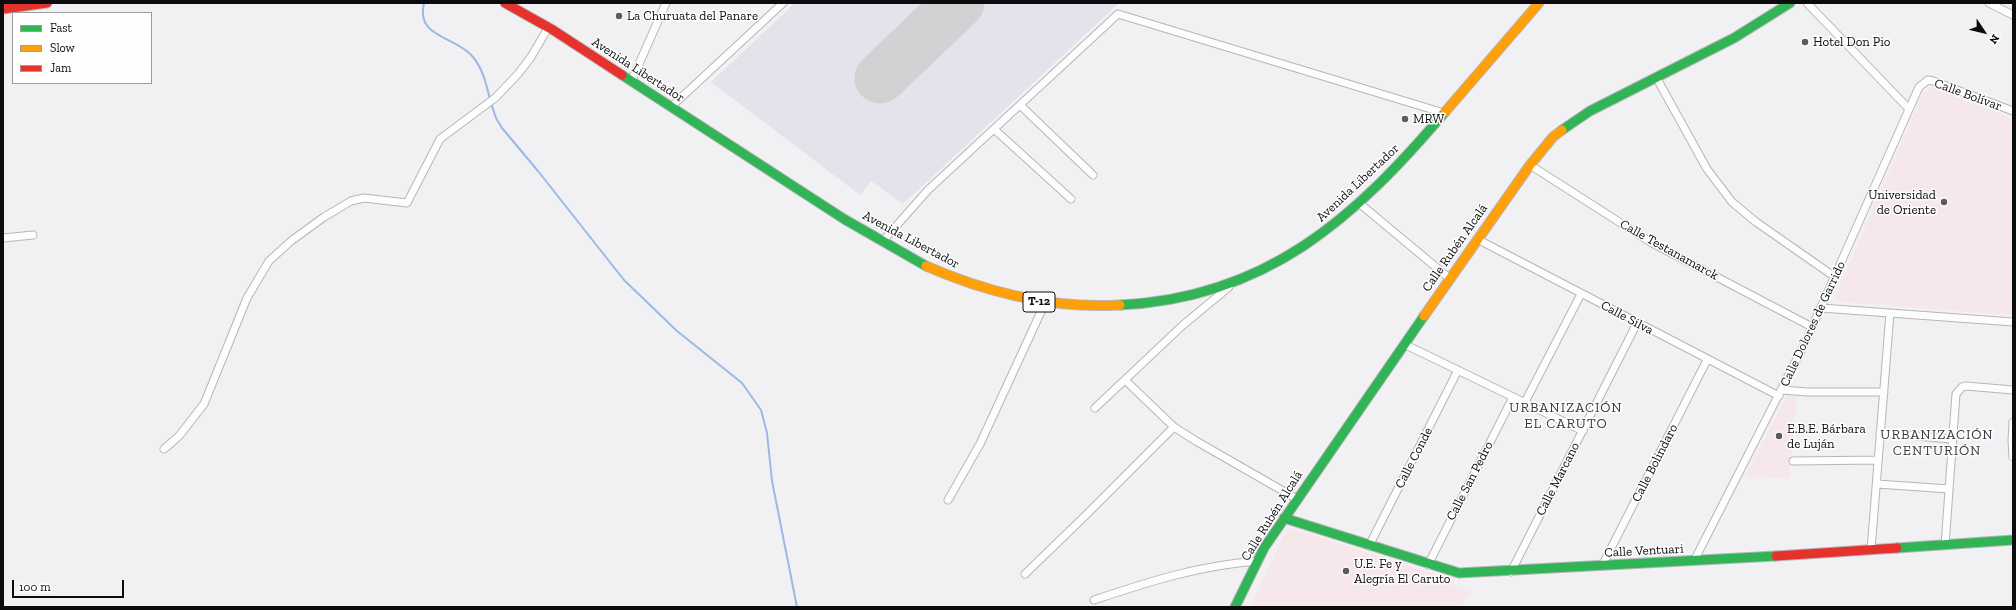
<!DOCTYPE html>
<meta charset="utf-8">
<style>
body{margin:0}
#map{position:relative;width:2016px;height:610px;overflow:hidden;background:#f1f1f4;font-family:"Zilla Slab",serif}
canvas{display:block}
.frame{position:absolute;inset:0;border:4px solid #0c0b0d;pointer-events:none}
.legend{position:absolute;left:12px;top:12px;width:140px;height:72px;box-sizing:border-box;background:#fefeff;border:1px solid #9d9d9e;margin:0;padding:5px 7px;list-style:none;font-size:12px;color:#0c0b0d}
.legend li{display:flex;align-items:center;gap:8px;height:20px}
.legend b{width:20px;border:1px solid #9d9d9e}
.north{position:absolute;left:1964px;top:12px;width:40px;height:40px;-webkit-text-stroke:3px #fefeff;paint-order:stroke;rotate:125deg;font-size:11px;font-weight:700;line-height:16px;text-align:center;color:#0c0b0d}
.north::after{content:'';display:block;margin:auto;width:14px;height:18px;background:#0c0b0d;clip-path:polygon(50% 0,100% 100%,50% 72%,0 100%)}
.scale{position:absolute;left:12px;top:580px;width:112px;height:18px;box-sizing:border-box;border:2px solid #0c0b0d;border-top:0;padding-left:5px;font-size:12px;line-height:14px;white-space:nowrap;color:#0c0b0d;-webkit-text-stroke:3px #fefeff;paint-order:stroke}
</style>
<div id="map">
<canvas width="2016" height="610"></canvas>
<div class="frame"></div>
<ul class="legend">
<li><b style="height:5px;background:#30b455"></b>Fast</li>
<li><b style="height:5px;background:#ff9f0a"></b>Slow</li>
<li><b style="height:5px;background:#e5322d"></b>Jam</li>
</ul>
<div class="north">N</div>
<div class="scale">100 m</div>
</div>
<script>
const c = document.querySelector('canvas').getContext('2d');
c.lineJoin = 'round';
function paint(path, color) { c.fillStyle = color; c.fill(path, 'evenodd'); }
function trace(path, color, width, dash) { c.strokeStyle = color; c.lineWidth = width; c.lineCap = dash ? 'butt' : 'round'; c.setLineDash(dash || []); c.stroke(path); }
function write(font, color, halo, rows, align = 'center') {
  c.font = font + ' "Zilla Slab",serif'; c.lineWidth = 3; c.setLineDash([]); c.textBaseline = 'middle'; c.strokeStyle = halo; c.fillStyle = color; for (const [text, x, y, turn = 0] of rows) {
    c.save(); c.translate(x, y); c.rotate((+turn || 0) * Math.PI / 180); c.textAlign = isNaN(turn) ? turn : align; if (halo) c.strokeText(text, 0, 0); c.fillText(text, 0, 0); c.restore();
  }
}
const built = new Path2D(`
 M795 3H1119L903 204 871 181 860 195 711 82Z`);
const education = new Path2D(`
 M1930 87 2013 119V315L1842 302 1836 300 1835 297 1923 93Z
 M1787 395 1797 397 1789 478 1745 476Z
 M1290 528 1454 580 1453 586 1471 591 1461 607H1250L1284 534Z`);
const stream = new Path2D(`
 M424 3C415 38 456 36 473 57 483 69 486 84 490 99
 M491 103 496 118 502 128 538 171 624 280 677 331 742 383 761 410 767 433 772 481 797 607`);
const runway = new Path2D(`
 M880 78 959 3`);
const street = new Path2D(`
 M1807 3 1909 109
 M1989 3 2013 15
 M1656 77 1707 169 1732 202 1756 222 1835 277
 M631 82 666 3
 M1020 105 1093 175
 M671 107 783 3
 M994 129 1071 199
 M1530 165 1652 243 1812 327
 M1359 203 1449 278
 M3 238 33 235
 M1477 239 1779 396
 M882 242 928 190 1118 14 1444 113
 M1821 308 2013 322
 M1404 344 1583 431
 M1125 380 1174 427 1196 441 1297 499
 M1782 390 1807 392H1884
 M1525 402 1581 294
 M1095 408 1183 325 1229 287
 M2013 422 2012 441 2013 457
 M1880 433 1952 439
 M164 449 179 436 204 404 247 298 269 261 291 241 324 217 351 201 364 198 407 203 440 139 495 98 518 74 531 57 548 28
 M1793 461 1878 460
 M1877 484 1949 489
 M948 500 980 444 1045 303
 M1945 545 1956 394 1962 387 1966 386 2013 390
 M1369 546 1458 370
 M1871 550 1890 313
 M1694 561 1805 343 1919 87 1928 80 1933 81 2013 111
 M1428 565 1513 397
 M1602 566 1707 360
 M1511 572 1637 323
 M1025 574 1086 515 1174 427
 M1094 600C1148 582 1200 565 1258 561`);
const fast = new Path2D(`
 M622 75 844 219 926 266
 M1562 130 1590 111 1734 38 1790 3
 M1120 305C1267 298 1355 218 1445 112
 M1284 518 1459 573 1776 556
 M1897 548 2013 540
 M1235 607 1264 548 1424 316`);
const slow = new Path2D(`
 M1445 112 1539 3
 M926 266C988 293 1052 309 1120 305
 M1424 316 1530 165 1553 137 1562 130`);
const jam = new Path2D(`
 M505 3 553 30 622 75
 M3 9 47 3
 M1776 556 1897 548`);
const markers = [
 [619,16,4,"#5c5c5e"],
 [1805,42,4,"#5c5c5e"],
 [1405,119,4,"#5c5c5e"],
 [1944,202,4,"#5c5c5e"],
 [1779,436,4,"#5c5c5e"],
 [1346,571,4,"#5c5c5e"]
];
const shields = [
 [1039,302,32]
];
const shieldNames = [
 ["T-12",1039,302]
];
const poiNames = [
 ["La Churuata del Panare",627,16],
 ["Hotel Don Pio",1813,42],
 ["MRW",1413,119],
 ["Universidad",1936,195,"right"],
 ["de Oriente",1936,210,"right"],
 ["E.B.E. Bárbara",1787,429],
 ["de Luján",1787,444],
 ["U.E. Fe y",1354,564],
 ["Alegría El Caruto",1354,579]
];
const streetNames = [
 ["Avenida Libertador",638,70,33],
 ["Calle Bolívar",1968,95,20],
 ["Avenida Libertador",1358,183,-43],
 ["Avenida Libertador",911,240,28],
 ["Calle Rubén Alcalá",1455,248,-55],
 ["Calle Testanamarck",1669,250,29],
 ["Calle Silva",1627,318,28],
 ["Calle Dolores de Garrido",1813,324,-65],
 ["Calle Conde",1414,458,-63],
 ["Calle Bolindaro",1655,463,-63],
 ["Calle Marcano",1558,479,-63],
 ["Calle San Pedro",1470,481,-63],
 ["Calle Rubén Alcalá",1272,516,-58],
 ["Calle Ventuari",1644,551,-3]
];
const neighbourhoodNames = [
 ["URBANIZACIÓN",1566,408],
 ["EL CARUTO",1566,424],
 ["URBANIZACIÓN",1937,435],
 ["CENTURIÓN",1937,451]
];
paint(built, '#e4e3eb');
paint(education, '#f6e7eb');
trace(stream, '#9ab9e7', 2);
trace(runway, '#d2d2d4', 51);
trace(street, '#b6b6b8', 9);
trace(fast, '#b6b6b8', 11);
trace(slow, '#b6b6b8', 11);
trace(jam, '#b6b6b8', 11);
trace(street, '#fdfdfd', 7);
trace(fast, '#30b455', 9);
trace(slow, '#ff9f0a', 9);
trace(jam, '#e5322d', 9);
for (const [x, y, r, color] of markers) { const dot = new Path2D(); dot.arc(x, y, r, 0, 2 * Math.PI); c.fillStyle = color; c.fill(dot); trace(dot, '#fefeff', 1.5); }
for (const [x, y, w] of shields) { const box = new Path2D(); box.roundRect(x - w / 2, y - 10, w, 20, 3); c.fillStyle = '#fefeff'; c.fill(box); trace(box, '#0c0b0d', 1); }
write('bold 12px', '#0c0b0d', null, shieldNames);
write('13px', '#0c0b0d', '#fefeff', poiNames, 'left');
write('13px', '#0c0b0d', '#fefeff', streetNames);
c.letterSpacing = '1px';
write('14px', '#37373b', '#fefeff', neighbourhoodNames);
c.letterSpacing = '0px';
</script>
